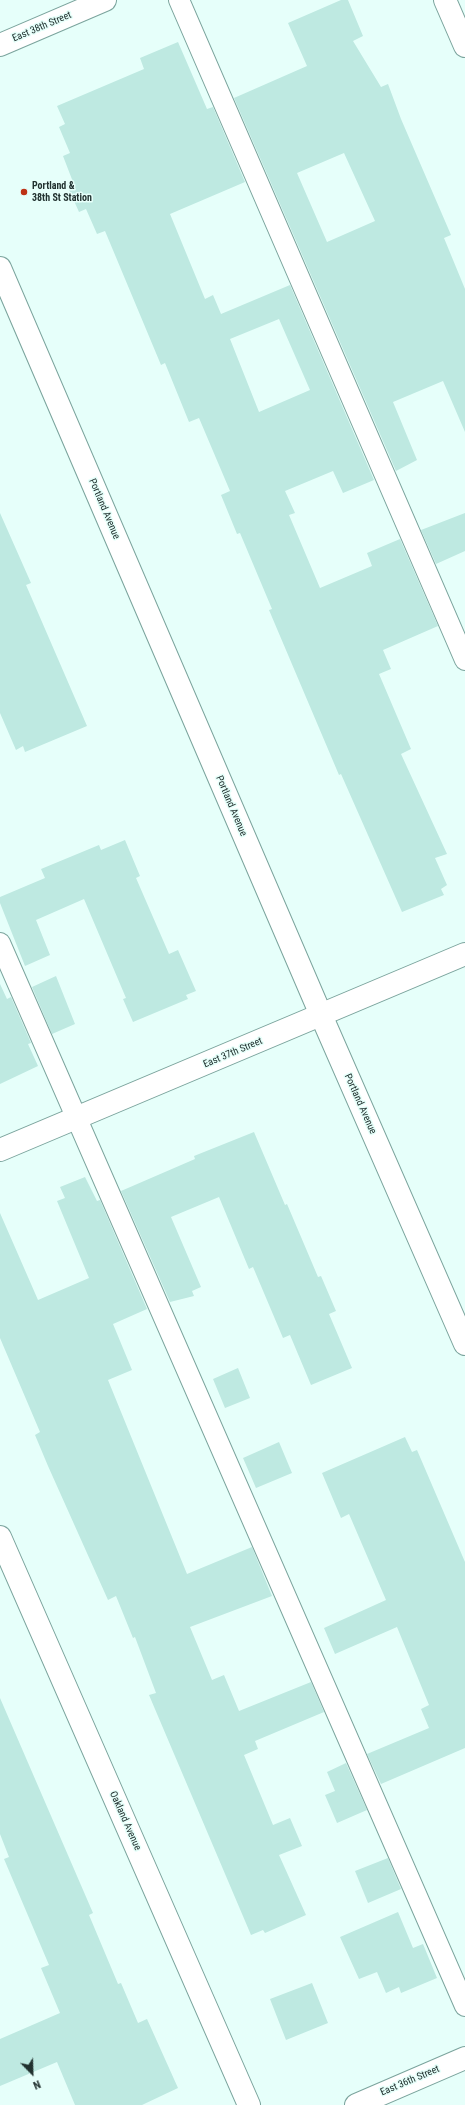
<!DOCTYPE html>
<style>
body{margin:0}
#map{position:relative;width:465px;height:2105px;overflow:hidden;background:#e6fffa;font-family:"Roboto Condensed",sans-serif}
canvas{display:block}
.north{position:absolute;left:12px;top:2053px;width:40px;height:40px;-webkit-text-stroke:3px #e6fffa;paint-order:stroke;rotate:157deg;font-size:11px;font-weight:700;line-height:16px;text-align:center;color:#21312f}
.north::after{content:'';display:block;margin:auto;width:14px;height:18px;background:#21312f;clip-path:polygon(50% 0,100% 100%,50% 72%,0 100%)}
</style>
<div id="map">
<canvas width="465" height="2105"></canvas>
<div class="north">N</div>
</div>
<script>
const c = document.querySelector('canvas').getContext('2d');
c.lineJoin = 'round';
function paint(path, color) { c.fillStyle = color; c.fill(path, 'evenodd'); }
function trace(path, color, width, dash) { c.strokeStyle = color; c.lineWidth = width; c.lineCap = dash ? 'butt' : 'round'; c.setLineDash(dash || []); c.stroke(path); }
function write(font, color, halo, rows, align = 'center') {
  c.font = font + ' "Roboto Condensed",sans-serif'; c.lineWidth = 3; c.setLineDash([]); c.textBaseline = 'middle'; c.strokeStyle = halo; c.fillStyle = color; for (const [text, x, y, turn = 0] of rows) {
    c.save(); c.translate(x, y); c.rotate((+turn || 0) * Math.PI / 180); c.textAlign = isNaN(turn) ? turn : align; if (halo) c.strokeText(text, 0, 0); c.fillText(text, 0, 0); c.restore();
  }
}
const building = new Path2D(`
 M341 0H348L363 36 353 41 381 87 388 84 401 119 451 235 444 238 465 289V432L443 381 393 402 417 460 396 471 234 98 307 66 288 23ZM344 153 375 221 327 242 297 173Z
 M178 42 207 109 213 107 245 182 170 214 205 299 213 295 221 314 290 285 374 480 343 493 333 471 285 491 295 513 289 515 320 588 372 566 367 553 400 539 438 626 383 650 391 669 379 674 411 749 401 754 447 854 435 858 447 885 441 889 444 895 402 912 341 774 339 775 269 610 272 609 240 533 237 534 221 495 230 491 199 418 189 422 165 363 161 365 105 231 97 234 86 209 79 212 67 185 73 182 63 156 70 153 59 127 65 124 57 106 144 69 140 58ZM279 319 310 390 259 412 230 339Z
 M0 513 31 583 26 585 87 726 25 752 23 746 16 750 0 713Z
 M465 513V551L436 564 421 530Z
 M125 840 140 876 136 878 169 954 178 950 196 991 186 995 188 999 133 1022 123 999 126 998 84 899 36 920 50 955 25 966 0 903V897L45 878 41 869 99 845 101 850Z
 M56 976 75 1024 52 1034 32 987Z
 M0 984 7 999 11 997 31 1043 28 1044 38 1066 0 1084Z
 M254 1132 285 1205 287 1204 318 1277 321 1276 336 1311 329 1314 352 1368 311 1385 290 1335 283 1338 253 1267 249 1269 219 1197 171 1217 201 1287 192 1291 194 1296 170 1302 121 1191 195 1159 194 1156Z
 M85 1177 97 1201 100 1200 147 1309 113 1324 132 1370 108 1380 187 1574 252 1547 272 1596 190 1627 212 1680 224 1675 239 1711 311 1682 324 1712 255 1741 258 1749 244 1755 273 1825 290 1818 302 1846 279 1855 306 1915 265 1933 263 1930 251 1935 149 1695 156 1693 135 1637 133 1638 116 1596 108 1600 48 1466 35 1435 40 1432 0 1338V1213L38 1300 89 1278 57 1201 65 1198 60 1187Z
 M238 1368 250 1398 225 1408 213 1379Z
 M405 1437 412 1452 417 1450 465 1562V1748L381 1784 367 1754 429 1728 421 1709 429 1705 397 1627 335 1654 324 1628 386 1600 349 1514 341 1518 322 1473Z
 M279 1442 292 1473 256 1488 243 1458Z
 M0 1698 93 1913 89 1915 118 1984 121 1983 138 2023 147 2019 178 2088 142 2105H75L57 2062 0 2086V2039L60 2013 41 1968 49 1965 4 1859 9 1857 0 1834Z
 M346 1763 367 1810 337 1823 325 1795 335 1791 327 1772Z
 M388 1858 401 1889 368 1903 355 1871Z
 M398 1912 413 1948 423 1944 437 1978 401 1993 399 1987 386 1993 377 1972 359 1979 340 1937Z
 M312 1983 328 2023 286 2040 270 1999Z`);
const service = new Path2D(`
 M179 0 465 660
 M0 943 465 2006`);
const minor = new Path2D(`
 M445 0 465 46
 M0 1150 465 954
 M0 1537 249 2105`);
const tertiary = new Path2D(`
 M0 45 105 0
 M0 268 321 1015 465 1344
 M356 2105 465 2058`);
const markers = [
 [24,192,4,"#bd3215"]
];
const streetNames = [
 ["East 38th Street",42,27,-23],
 ["Portland Avenue",104,509,67],
 ["Portland Avenue",231,806,67],
 ["East 37th Street",233,1053,-23],
 ["Portland Avenue",360,1104,66],
 ["Oakland Avenue",125,1821,66],
 ["East 36th Street",410,2081,-23]
];
const poiNames = [
 ["Portland &",32,186],
 ["38th St Station",32,198]
];
paint(building, '#bee9e1');
trace(service, '#7ba49d', 22);
trace(minor, '#7ba49d', 24);
trace(tertiary, '#7ba49d', 24);
trace(service, '#fff', 20);
trace(minor, '#fff', 22);
trace(tertiary, '#fff', 22);
for (const [x, y, r, color] of markers) { const dot = new Path2D(); dot.arc(x, y, r, 0, 2 * Math.PI); c.fillStyle = color; c.fill(dot); trace(dot, '#e6fffa', 1.5); }
write('10px', '#21312f', '#e6fffa', streetNames);
write('bold 10px', '#21312f', '#e6fffa', poiNames, 'left');
</script>
